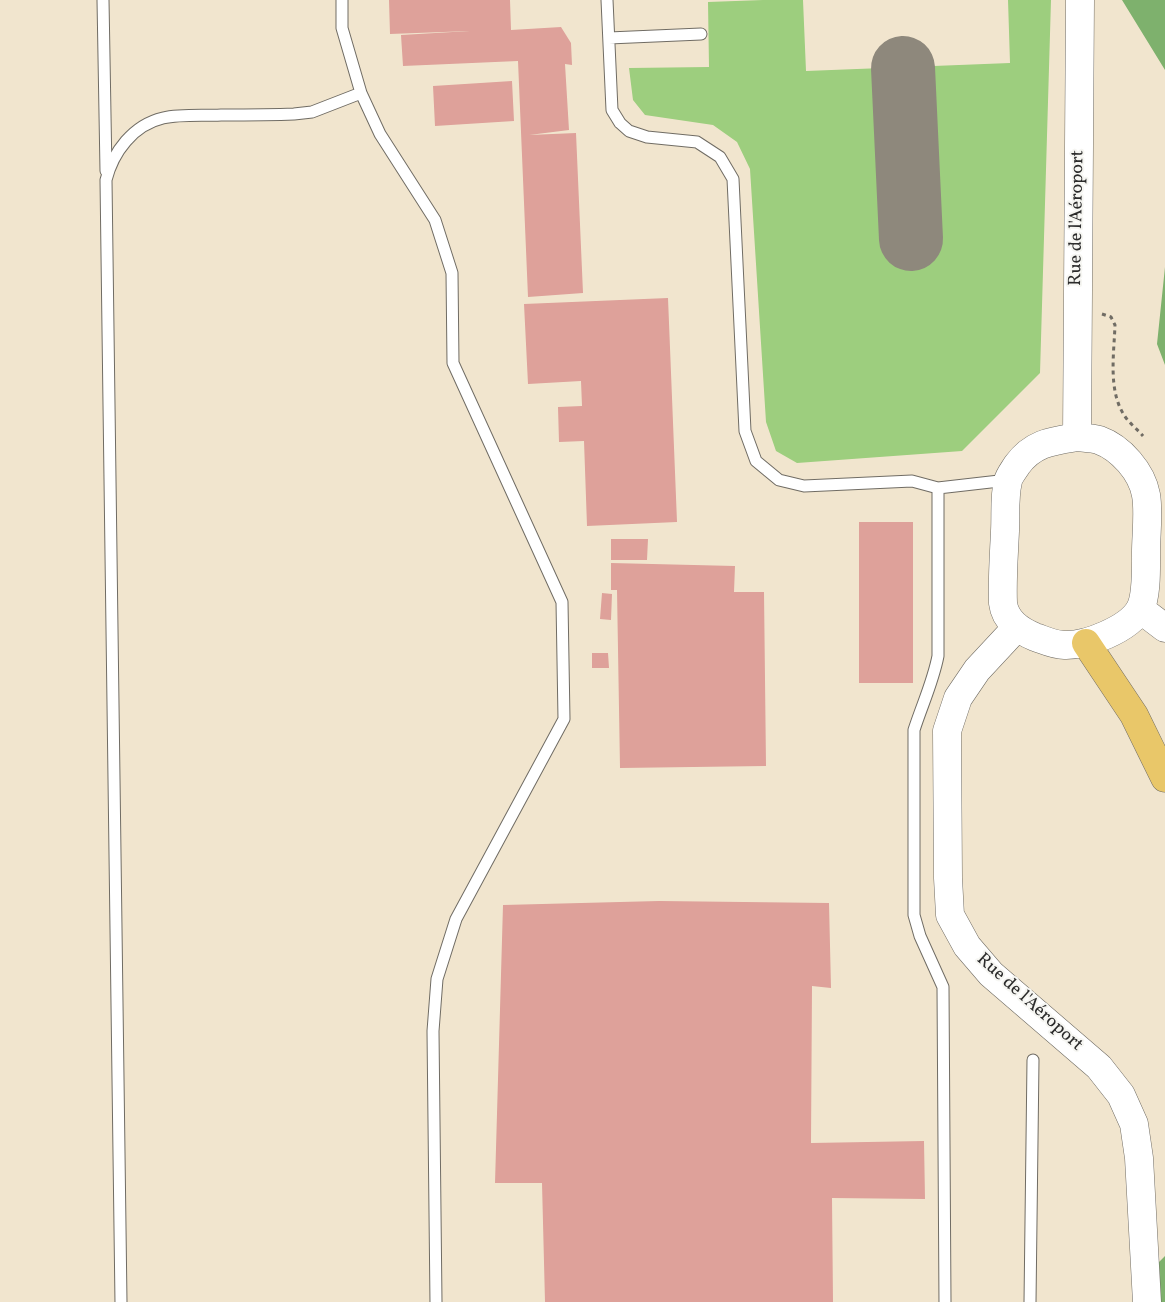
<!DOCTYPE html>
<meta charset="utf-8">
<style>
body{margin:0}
canvas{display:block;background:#f1e5ce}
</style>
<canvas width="1165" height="1302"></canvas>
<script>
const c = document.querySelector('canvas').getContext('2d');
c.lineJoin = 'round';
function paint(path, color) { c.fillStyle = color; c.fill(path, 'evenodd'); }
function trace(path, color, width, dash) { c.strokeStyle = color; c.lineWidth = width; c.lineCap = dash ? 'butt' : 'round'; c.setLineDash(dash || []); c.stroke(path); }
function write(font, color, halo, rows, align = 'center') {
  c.font = font + ' Vollkorn,serif'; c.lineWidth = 4; c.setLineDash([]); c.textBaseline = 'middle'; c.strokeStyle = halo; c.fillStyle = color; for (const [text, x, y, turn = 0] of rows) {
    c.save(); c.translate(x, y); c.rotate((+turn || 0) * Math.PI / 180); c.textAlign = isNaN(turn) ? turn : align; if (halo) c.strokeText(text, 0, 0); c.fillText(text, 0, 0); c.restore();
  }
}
const green = new Path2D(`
 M763 0H803L806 71 1010 63 1008 0H1051L1040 373 962 451 797 463 776 451 766 422 750 169 737 142 713 125 645 115 633 100 629 68 709 67 708 2Z`);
const forest = new Path2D(`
 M1122 0H1165V70Z
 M1165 267V365L1157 344Z
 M1165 1256V1302H1158L1155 1266Z`);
const taxiway = new Path2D(`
 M903 68 911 239`);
const building = new Path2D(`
 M389 0H510L511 30 561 27 571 43 572 65 565 64 569 130 529 135 576 133 583 293 528 297 518 61 403 66 401 35 470 31 390 34Z
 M512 81 514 121 435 126 433 86Z
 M668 298 677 522 587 526 584 441 559 442 558 407 582 406 581 381 528 384 524 304Z
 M859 522H913V683H859Z
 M611 539H648L647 560H611Z
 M611 563 735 566 734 592H764L766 766 620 768 617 590H611Z
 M602 593 612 594 611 620 600 619Z
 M592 653H608L609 668H592Z
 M659 901 829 903 831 988 812 986 811 1143 924 1141 925 1199 832 1198 833 1302H545L542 1183H495L503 905Z`);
const path = new Path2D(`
 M1102 314 1111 317 1115 325C1114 354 1108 390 1124 415 1129 423 1137 429 1143 436`);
const service = new Path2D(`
 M103 0 106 171
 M342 0V28L361 93 380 134 435 220 452 273 453 363 562 602 564 719 456 919 437 979 433 1031 436 1302
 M607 0 612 110 620 123 629 131 647 137 697 142 720 157 733 179 745 431 756 461 779 480 804 486 912 481 938 488 1008 480
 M609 38 701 34
 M938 488V656C933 682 922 705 914 730V915L920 936 943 987 945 1302
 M121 1302 106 180C113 152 133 125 163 118 181 114 202 116 221 115 245 115 270 115 294 114L312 112 361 93
 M1030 1302 1033 1060`);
const tertiary = new Path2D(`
 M1077 437C1084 438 1092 438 1099 440 1121 448 1142 472 1146 495 1149 511 1146 536 1146 552 1146 567 1147 596 1140 609 1129 629 1086 646 1064 645 1054 645 1044 640 1035 637 1020 631 1005 620 1003 603 1002 579 1004 554 1005 531 1006 514 1004 497 1008 481 1009 476 1014 470 1017 465 1033 443 1052 441 1077 437Z
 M1077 437 1080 0
 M1140 609 1165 628
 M1017 627 977 670 958 698 947 731 948 878 950 915 967 946 991 974 1099 1067 1121 1095 1134 1124 1139 1158 1147 1302`);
const motorway = new Path2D(`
 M1086 643 1134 715 1165 778`);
const streetNames = [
 ["Rue de l'Aéroport",1078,218,-89],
 ["Rue de l'Aéroport",1029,1003,42]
];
paint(green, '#9dce7e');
paint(forest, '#7eb16d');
trace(taxiway, '#8e887c', 64);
paint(building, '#dea19a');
trace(service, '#706c64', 13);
trace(tertiary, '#706c64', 29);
trace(motorway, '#706c64', 29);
trace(path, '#706c64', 3, [4, 4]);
trace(service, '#fff', 11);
trace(tertiary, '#fff', 28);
trace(motorway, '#e9c769', 28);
write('18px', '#2b2b2b', '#f6f6f2', streetNames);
</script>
